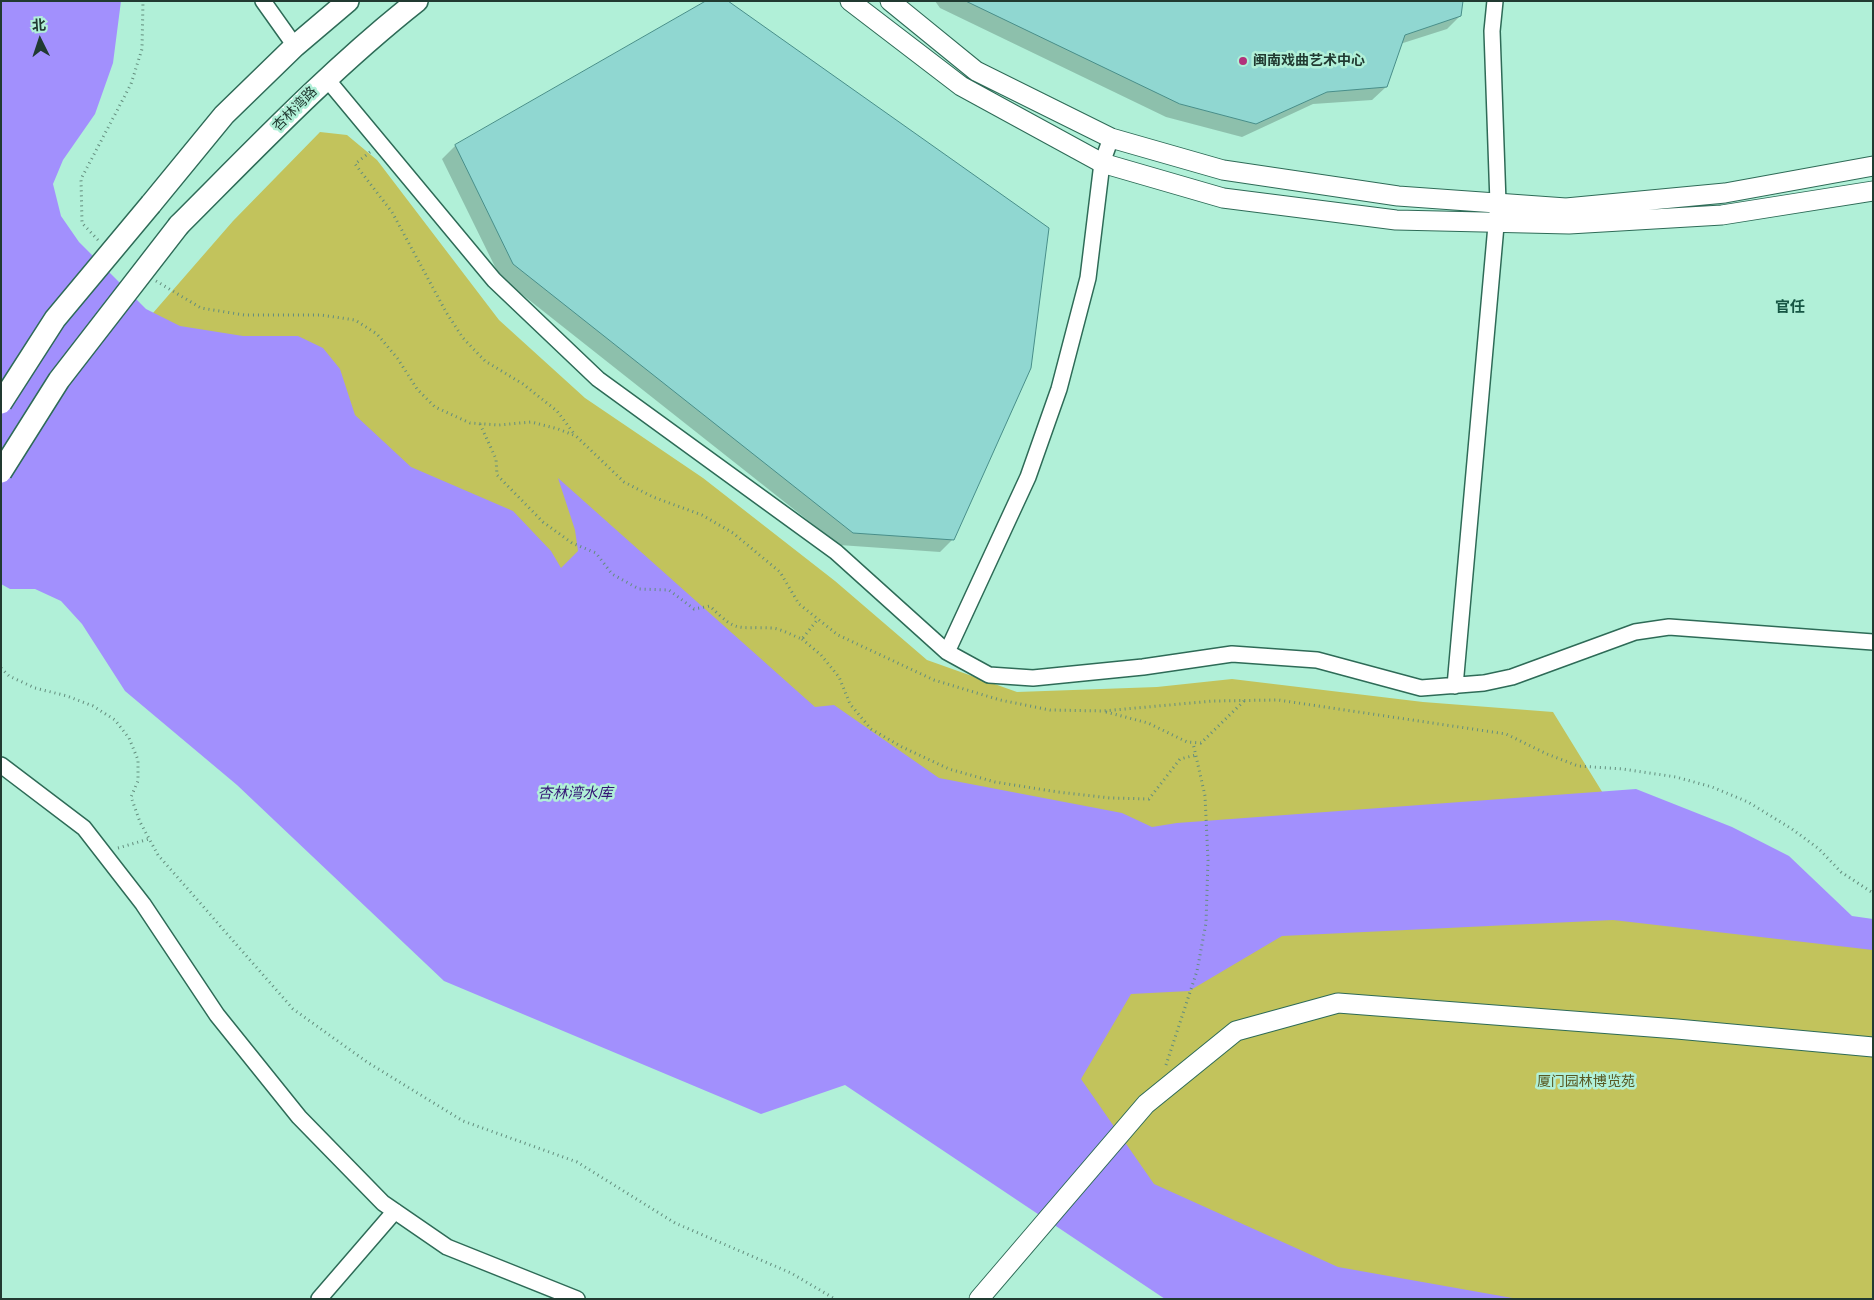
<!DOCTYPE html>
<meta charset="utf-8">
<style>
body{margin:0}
#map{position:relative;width:1874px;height:1300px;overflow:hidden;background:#b1f0d8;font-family:Raleway,"Noto Sans SC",sans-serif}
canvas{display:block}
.frame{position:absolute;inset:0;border:2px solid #213a31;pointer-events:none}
.north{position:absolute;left:15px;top:15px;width:50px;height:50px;-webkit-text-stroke:4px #b1f0d8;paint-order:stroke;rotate:356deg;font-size:14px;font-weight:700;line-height:20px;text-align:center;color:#213a31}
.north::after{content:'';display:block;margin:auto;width:18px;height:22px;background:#213a31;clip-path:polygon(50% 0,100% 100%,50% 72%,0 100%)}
</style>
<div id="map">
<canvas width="1874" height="1300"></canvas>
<div class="frame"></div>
<div class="north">北</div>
</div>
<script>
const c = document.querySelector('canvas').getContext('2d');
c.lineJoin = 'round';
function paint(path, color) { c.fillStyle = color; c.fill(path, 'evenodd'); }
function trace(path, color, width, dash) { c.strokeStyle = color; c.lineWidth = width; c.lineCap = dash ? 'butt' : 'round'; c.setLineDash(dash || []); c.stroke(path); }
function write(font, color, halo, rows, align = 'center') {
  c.font = font + ' Raleway,"Noto Sans SC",sans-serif'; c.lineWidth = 5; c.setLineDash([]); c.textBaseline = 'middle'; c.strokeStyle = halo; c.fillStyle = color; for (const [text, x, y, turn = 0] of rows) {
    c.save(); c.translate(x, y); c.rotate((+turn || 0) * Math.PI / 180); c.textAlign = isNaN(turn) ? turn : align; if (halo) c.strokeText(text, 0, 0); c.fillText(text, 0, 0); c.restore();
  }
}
const green = new Path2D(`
 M320 132 347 135 377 160 499 320 585 398 703 478 835 581 927 660 1017 692 1157 687 1232 679 1423 702 1553 712 1625 829 1129 884 765 745 146 321 233 221Z
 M1615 862 1873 930V1299H1353L1015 1137 1119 904Z`);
const water = new Path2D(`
 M1 1H121L113 63 95 114 63 160 53 184 61 216 79 242 146 309 180 326 243 336H298L323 348 340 369 355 415 411 467 513 511 551 551 561 568 578 551 575 530 558 478 815 707 834 705 939 778 1122 813 1152 827 1177 823 1636 789 1732 827 1789 856 1852 916 1873 919V950L1613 920 1282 936 1189 991 1131 994 1081 1079 1154 1184 1338 1267 1518 1299H1165L845 1085 761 1114 444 981 237 785 125 691 82 624 61 601 35 589H10L1 584Z`);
const shadow = new Path2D(`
 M709 1 953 539 940 552 839 545 500 277 442 159 455 146Z
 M935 1H1462L1460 16 1447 29 1400 44 1386 87 1372 100 1313 104 1242 137 1166 117 940 8Z`);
const building = new Path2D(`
 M706 1H728L1049 228 1031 368 954 540 853 533 513 264 455 145Z
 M966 1H1463L1461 16 1405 35 1387 87 1327 92 1256 124 1180 104Z`);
const path = new Path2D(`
 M370 152 355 164 392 212 446 312 463 338 485 361 523 384 557 411 575 435
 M98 240 82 223 81 179 131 84 142 49 143 1
 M156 281 201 308 244 315H321L355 320 377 334 398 359 417 389 435 407 470 423 499 425 531 422 558 429 576 436 624 482 653 497 702 515 733 533 780 572 799 604 838 635 934 680 1000 700 1050 710 1103 711 1213 701 1278 700 1506 734 1547 754 1578 766 1623 769 1676 777 1712 787 1748 802 1792 829 1819 849 1841 872 1873 893
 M480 424 496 459 497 475 543 522 572 543 596 553 612 574 639 589 669 590 694 609 710 606C738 634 736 626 772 628 782 629 793 636 802 639L818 619
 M802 639 821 655 839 677 850 704 871 729 902 747 949 769 995 782 1058 792 1110 798 1149 799 1180 759 1196 755
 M1 668 9 676 35 688 67 696 93 706 115 720 129 738 138 760V781L131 797 140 822 158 855 293 1009 367 1062 463 1121 577 1162 675 1223 791 1273 835 1299
 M1106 712 1148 723 1187 742 1201 743 1244 701
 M118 848 149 839
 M1166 1065 1197 971 1206 923 1208 860 1205 796 1193 743`);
const minor = new Path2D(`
 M263 1 295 46
 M326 78 494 280 598 379 836 552 947 652 989 675 1033 678 1143 667 1232 654 1317 660 1421 688 1484 683 1512 677 1635 632 1669 627 1873 642
 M947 652 1028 477 1059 389 1088 278 1102 163 1111 138
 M1455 686 1498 203 1492 31 1495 1
 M1 765 84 828 143 904 217 1015 299 1117 383 1203 447 1247 577 1299
 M319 1299 395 1211`);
const tertiary = new Path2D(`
 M850 1 961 86 1102 163 1223 198 1396 220 1569 224 1722 215 1873 191
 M890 1 976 71 1111 138 1223 170 1398 196 1566 208 1725 193 1873 166
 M979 1299 1146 1104 1236 1031 1338 1003 1677 1029 1873 1047`);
const secondary = new Path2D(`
 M151 204 224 115 295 46 348 1
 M179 225C256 148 331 69 417 1`);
const secondaryBridge = new Path2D(`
 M1 403 55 319 151 204
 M1 472 59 380 179 225`);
const markers = [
 [1243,61,5,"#b2317b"]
];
const poiNames = [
 ["闽南戏曲艺术中心",1253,61]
];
const streetNames = [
 ["杏林湾路",295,109,-45]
];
const parkNames = [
 ["厦门园林博览苑",1586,1082]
];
const neighbourhoodNames = [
 ["官任",1790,307]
];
const waterNames = [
 ["杏林湾水库",575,793]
];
paint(green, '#c2c35c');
paint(water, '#a290fd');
paint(shadow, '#0003');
paint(building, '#90d7d1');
trace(building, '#488e89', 1);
trace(minor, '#2e6b57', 18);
trace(tertiary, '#2e6b57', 21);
trace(secondary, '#2e6b57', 24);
trace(path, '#638d7d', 3, [1, 4]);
trace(minor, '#fff', 15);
trace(tertiary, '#fff', 19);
trace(secondary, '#fff', 21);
trace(secondaryBridge, '#2e6b57', 24, []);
trace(secondaryBridge, '#fff', 21);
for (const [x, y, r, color] of markers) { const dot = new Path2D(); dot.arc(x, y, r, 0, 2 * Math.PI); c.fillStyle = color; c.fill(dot); trace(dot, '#b1f0d8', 2); }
write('bold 14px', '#213a31', '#b1f0d8', poiNames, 'left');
write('14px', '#213a31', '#b1f0d8', streetNames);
write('14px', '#585923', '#b1f0d8', parkNames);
write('bold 15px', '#165644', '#b1f0d8', neighbourhoodNames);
write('italic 15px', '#341675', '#b1f0d8', waterNames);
</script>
